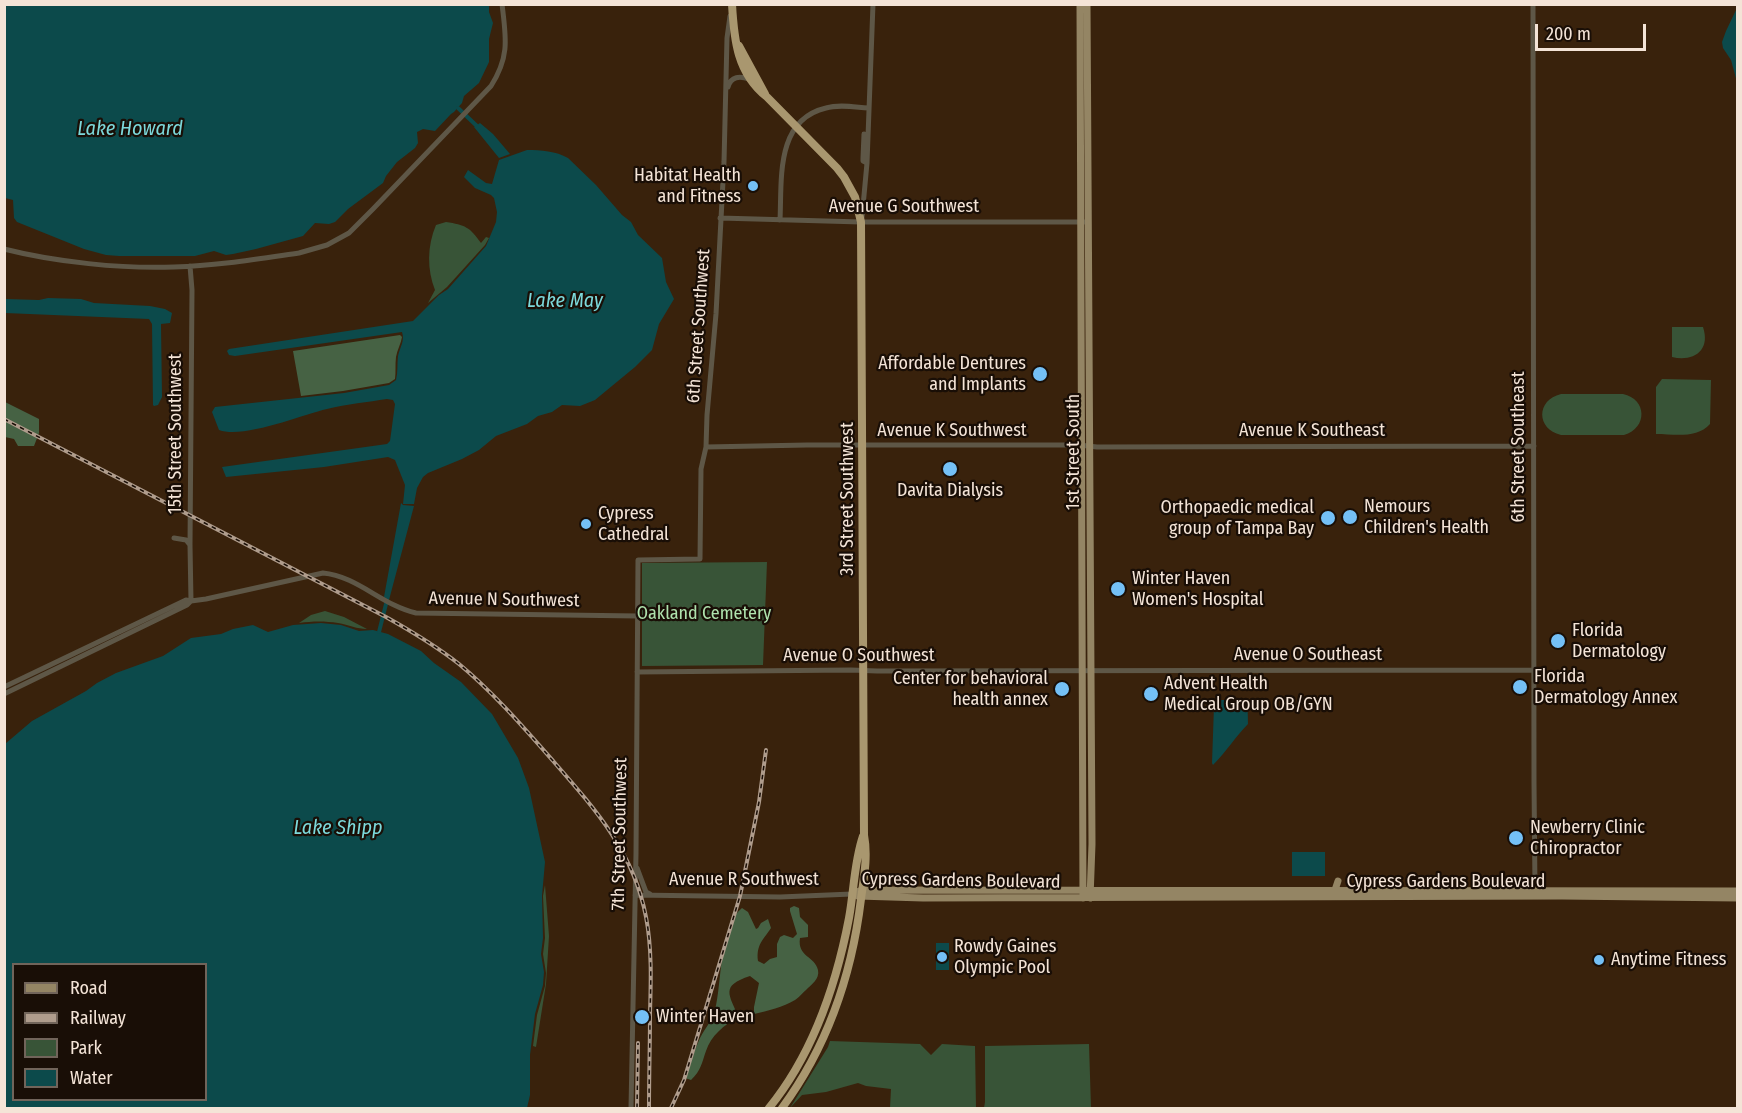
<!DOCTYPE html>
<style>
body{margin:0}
#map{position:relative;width:1742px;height:1113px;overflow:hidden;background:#39220c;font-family:"Fira Sans Condensed",sans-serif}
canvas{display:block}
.frame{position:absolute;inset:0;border:6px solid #f4e4d7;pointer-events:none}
.legend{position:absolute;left:12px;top:963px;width:195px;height:138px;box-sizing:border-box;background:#190e06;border:2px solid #71645a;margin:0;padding:8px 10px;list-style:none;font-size:18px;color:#f4e4d7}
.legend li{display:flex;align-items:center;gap:12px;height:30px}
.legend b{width:30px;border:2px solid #71645a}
.scale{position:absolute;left:1535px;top:24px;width:111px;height:27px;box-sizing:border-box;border:3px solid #f4e4d7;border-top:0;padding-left:8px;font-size:18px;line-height:21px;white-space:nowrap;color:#f4e4d7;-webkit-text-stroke:4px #190e06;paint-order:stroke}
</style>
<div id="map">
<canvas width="1742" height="1113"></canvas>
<div class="frame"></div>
<ul class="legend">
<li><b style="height:8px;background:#948564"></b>Road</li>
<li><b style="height:8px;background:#af9c8c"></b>Railway</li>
<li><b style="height:16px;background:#385437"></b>Park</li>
<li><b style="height:16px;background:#0c4a4b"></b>Water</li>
</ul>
<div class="scale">200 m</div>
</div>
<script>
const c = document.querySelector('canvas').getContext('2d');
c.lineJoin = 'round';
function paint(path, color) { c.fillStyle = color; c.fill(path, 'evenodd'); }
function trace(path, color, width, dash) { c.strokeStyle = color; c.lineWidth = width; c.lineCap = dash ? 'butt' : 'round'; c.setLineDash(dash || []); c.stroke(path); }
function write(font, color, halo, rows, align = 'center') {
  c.font = font + ' "Fira Sans Condensed",sans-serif'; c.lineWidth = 4.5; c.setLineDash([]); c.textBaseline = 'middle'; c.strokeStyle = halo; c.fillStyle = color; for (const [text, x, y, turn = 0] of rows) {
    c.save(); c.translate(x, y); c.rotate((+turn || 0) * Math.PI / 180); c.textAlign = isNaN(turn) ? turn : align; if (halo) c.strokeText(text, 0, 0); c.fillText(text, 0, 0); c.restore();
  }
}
const green = new Path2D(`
 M446 222C465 225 470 227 481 243L486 237 489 238 485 245 447 287 428 303 435 290C427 270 427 246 436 225Z
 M1672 327H1703C1711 351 1693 362 1672 357Z
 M1662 379 1711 380 1710 424C1697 439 1674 434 1656 434V387Z
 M1561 394H1623C1647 399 1648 428 1624 435H1561C1536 429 1536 400 1561 394Z
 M767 562 763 665 642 666V563Z
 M325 611 344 617 367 629C357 629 349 625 338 623 325 621 313 621 299 623L311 615Z
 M545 885 549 936 546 984 536 1047 533 1046 537 1015 545 986 546 973 543 954 545 938 543 896Z
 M830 1041 920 1044 931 1055 942 1044 975 1046 976 1108H890L891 1089 866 1086 858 1083 826 1092 802 1095 790 1108 828 1047Z
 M1089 1044 1091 1108H984L985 1102V1046Z`);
const forest = new Path2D(`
 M400 335 402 337C401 344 397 350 396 357 395 365 396 372 395 379L389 383 343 391 301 396 293 351Z
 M5 402 39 419V433L34 446H18L14 439 5 437Z
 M794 906 799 908 800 917 808 925V937L800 938C797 957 815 956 818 970 820 979 811 985 806 990 802 993 800 997 795 1000 783 1007 768 1011 754 1014V1007L759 983 750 976C720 986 729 994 739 1018 724 1024 711 1036 706 1051 702 1062 701 1071 691 1080L685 1078C690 1064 694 1051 700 1038 705 1028 712 1021 715 1010 722 984 719 925 742 908L748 912 756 929 758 928 761 923 768 919 771 928C763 940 756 945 758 961L764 964 770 959 777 957V944L780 937 784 935 793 938 797 934 790 911V908Z`);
const water = new Path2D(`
 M489 4V12L493 23 489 39V62L479 83 464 96 462 103 454 112 451 114 435 131 423 129 417 132 418 143 415 148 397 162 386 176 383 183 348 209 335 222 329 224 315 223 303 236 256 249 233 254 226 255 214 251 195 256H119L106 255 84 249 17 222 14 218 13 200 5 198V5Z
 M1737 8H1738L1737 82 1731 60 1723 48 1722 42 1726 31Z
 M480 123 493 134 510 154 499 158 474 127Z
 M527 150C541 150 556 151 568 158L596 185 622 215 631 222 638 235 662 258 666 282 674 299 659 324 652 350 635 367 595 400 580 406 562 405 552 412 538 416 527 424 496 436 479 450 462 459 428 473 423 477 417 488 414 504H403L405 485 395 460 388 457 324 467 226 477 222 467 387 444 390 441 395 404 393 400 387 399C368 402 347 404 327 409 301 415 244 439 219 430L212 412 215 407 344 393 389 385 396 380C398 372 397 364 398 356 400 347 405 341 402 332L235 356 229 355 227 351 229 349 413 321 439 295 448 289 486 246 496 222 497 212 494 198 491 195 475 188 464 177 468 170 486 183 492 184 499 160Z
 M48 298 81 299 94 303 150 306 165 309 172 313 170 323 161 324 162 397 158 405 154 406 153 405 152 324 149 319 5 313V299L39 300Z
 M401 503 403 505 414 506 389 600 384 597Z
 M321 623 341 625 359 631 373 630 388 634 421 651 434 663 461 682 492 714 518 758 529 788 545 862 542 896 543 938 541 954 544 972 543 985 535 1014 530 1055V1095L527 1108H5V744L32 721 86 691 97 683 116 673 163 656 191 638 221 634 233 629 253 625 268 632 293 625ZM14 964H206V1100H14Z
 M1220 700C1246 700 1248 696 1248 724 1235 737 1227 751 1213 765L1212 763 1214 706Z
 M1292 852H1325V876H1292Z
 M936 943H949V970H936Z`);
const canal = new Path2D(`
 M458 108 479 128
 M379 632 387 600`);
const minor = new Path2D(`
 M1533 4 1534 782 1535 890
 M728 87C731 76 740 76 749 79
 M864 134 863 158V161L867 163
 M862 217 867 163 873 4
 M720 218 861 222H1085
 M780 220C782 180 775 120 826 108 839 104 854 107 868 108
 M4 249C55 262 122 269 174 267 216 266 258 259 299 253L327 245 349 233 373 209 491 86C510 56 506 38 502 4
 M190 266 192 290 190 545 191 601
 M706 447 807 445H1079L1097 447 1534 446
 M174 538 186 540 190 545
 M637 672 851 670 877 671 1534 670
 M4 687 186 600 191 601 206 599 323 573C357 576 383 606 416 613L638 616
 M4 694 187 605 191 601
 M637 868 646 892 650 894
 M635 895 780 897 852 894
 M631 1108 636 854 638 560 700 559 701 469 706 447 707 415 716 314 724 162 727 38 730 16`);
const major = new Path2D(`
 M1080 4 1083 898
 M1087 4 1092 844 1090 898
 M1332 893 1335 890 1338 881
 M852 894 862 890 1738 891
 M858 896 923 898 1562 896 1738 898`);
const highway = new Path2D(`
 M732 4C734 40 737 73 767 97L837 168 844 177 855 197 861 222 864 835C868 856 864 877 861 899 852 974 827 1047 782 1108
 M739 46 765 94
 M769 1108C813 1054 836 986 849 918 854 891 854 862 863 836`);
const rail = new Path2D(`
 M4 419 386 617C411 631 436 646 459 664 494 693 524 728 554 762 596 810 634 853 646 917 652 948 651 981 650 1013 650 1045 649 1077 649 1108
 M637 1108 638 1043
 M671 1108 684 1080 740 896 759 802 766 750`);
const markers = [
 [753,186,6,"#74c0f6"],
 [1040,374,8,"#74c0f6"],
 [950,469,8,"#74c0f6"],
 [1350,517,8,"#74c0f6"],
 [1328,518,8,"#74c0f6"],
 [586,524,6,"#74c0f6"],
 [1118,589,8,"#74c0f6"],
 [1558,641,8,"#74c0f6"],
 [1520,687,8,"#74c0f6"],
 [1062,689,8,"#74c0f6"],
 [1151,694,8,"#74c0f6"],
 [1516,838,8,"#74c0f6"],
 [942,957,6,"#74c0f6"],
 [1599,960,6,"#74c0f6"],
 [642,1017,8,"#74c0f6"]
];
const poiNames = [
 ["Habitat Health",741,176,"right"],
 ["and Fitness",741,197,"right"],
 ["Affordable Dentures",1026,364,"right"],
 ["and Implants",1026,385,"right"],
 ["Davita Dialysis",950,491,"center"],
 ["Nemours",1364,507],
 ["Children's Health",1364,528],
 ["Orthopaedic medical",1314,508,"right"],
 ["group of Tampa Bay",1314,529,"right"],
 ["Cypress",598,514],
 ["Cathedral",598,535],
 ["Winter Haven",1132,579],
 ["Women's Hospital",1132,600],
 ["Florida",1572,631],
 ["Dermatology",1572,652],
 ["Florida",1534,677],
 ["Dermatology Annex",1534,698],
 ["Center for behavioral",1048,679,"right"],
 ["health annex",1048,700,"right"],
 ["Advent Health",1164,684],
 ["Medical Group OB/GYN",1164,705],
 ["Newberry Clinic",1530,828],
 ["Chiropractor",1530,849],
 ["Rowdy Gaines",954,947],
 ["Olympic Pool",954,968],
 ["Anytime Fitness",1611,960],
 ["Winter Haven",656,1017]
];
const streetNames = [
 ["Avenue G Southwest",904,207],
 ["6th Street Southwest",699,326,-86],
 ["Avenue K Southwest",952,431],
 ["Avenue K Southeast",1312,431],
 ["15th Street Southwest",176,434,-90],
 ["6th Street Southeast",1519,447,-90],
 ["1st Street South",1074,452,-90],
 ["3rd Street Southwest",848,499,-90],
 ["Avenue N Southwest",504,600,1],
 ["Avenue O Southeast",1308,655],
 ["Avenue O Southwest",859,656],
 ["7th Street Southwest",620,834,-89],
 ["Avenue R Southwest",744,880],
 ["Cypress Gardens Boulevard",961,881,1],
 ["Cypress Gardens Boulevard",1446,882]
];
const parkNames = [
 ["Oakland Cemetery",704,614]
];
const waterNames = [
 ["Lake Howard",130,129],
 ["Lake May",565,301],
 ["Lake Shipp",338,828]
];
paint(green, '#385437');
paint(forest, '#466244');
paint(water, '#0c4a4b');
trace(canal, '#0c4a4b', 4);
trace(minor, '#5e5747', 5);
trace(major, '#948564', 7);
trace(highway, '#a9976f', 8);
trace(rail, '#af9c8c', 4);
trace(rail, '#190e06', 1.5, [4.5]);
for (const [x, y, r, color] of markers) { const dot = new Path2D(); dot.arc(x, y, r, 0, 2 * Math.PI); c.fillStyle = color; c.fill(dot); trace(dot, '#190e06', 2); }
write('18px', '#f4e4d7', '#190e06', poiNames, 'left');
write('18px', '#f4e4d7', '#190e06', streetNames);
write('18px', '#afe2ad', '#190e06', parkNames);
write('italic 20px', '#7cd9db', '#190e06', waterNames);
</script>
